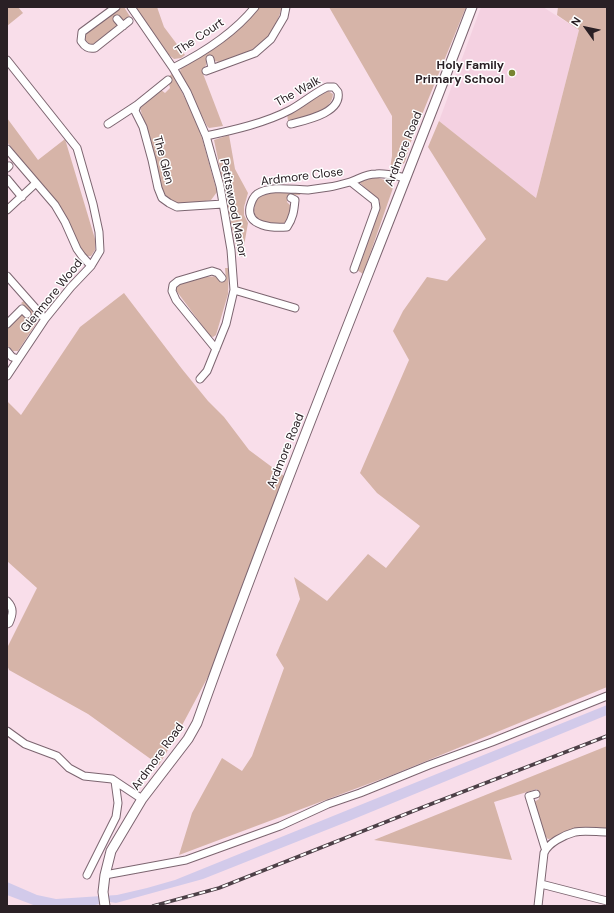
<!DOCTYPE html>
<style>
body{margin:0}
#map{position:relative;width:614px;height:913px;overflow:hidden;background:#f9deea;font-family:"DM Sans",sans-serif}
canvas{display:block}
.frame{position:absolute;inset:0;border:8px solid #2a2025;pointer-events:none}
.north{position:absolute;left:566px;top:8px;width:40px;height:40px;-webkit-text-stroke:3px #fff;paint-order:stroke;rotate:303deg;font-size:11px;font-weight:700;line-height:16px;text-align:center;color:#2a2025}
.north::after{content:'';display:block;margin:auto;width:14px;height:18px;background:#2a2025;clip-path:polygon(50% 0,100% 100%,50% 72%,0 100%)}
</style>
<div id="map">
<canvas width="614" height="913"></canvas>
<div class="frame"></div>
<div class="north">N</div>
</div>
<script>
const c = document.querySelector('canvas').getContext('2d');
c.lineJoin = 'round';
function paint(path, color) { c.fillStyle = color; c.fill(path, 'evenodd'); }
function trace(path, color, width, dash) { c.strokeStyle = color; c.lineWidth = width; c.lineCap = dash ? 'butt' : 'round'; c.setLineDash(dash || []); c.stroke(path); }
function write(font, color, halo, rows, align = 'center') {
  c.font = font + ' "DM Sans",sans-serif'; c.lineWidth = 3; c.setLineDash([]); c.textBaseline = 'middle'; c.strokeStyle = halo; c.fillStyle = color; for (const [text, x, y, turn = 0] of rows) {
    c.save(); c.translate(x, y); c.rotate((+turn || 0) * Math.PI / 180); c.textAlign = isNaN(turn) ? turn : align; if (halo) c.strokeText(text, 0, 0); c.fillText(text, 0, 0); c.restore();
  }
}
const built = new Path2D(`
 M481 7H543L579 30 536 198 439 121Z`);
const green = new Path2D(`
 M7 7H18L23 13 7 26Z
 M119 7H124L131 18 122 20 119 16 115 20 118 24 115 29 93 44H89L84 38 86 33Z
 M135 7H157L164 27 185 55 181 58 174 59 169 55Z
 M259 7H282C270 48 256 49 219 62L215 61 211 56 207 59 206 65 202 71 223 126 209 128 207 126 180 72 181 66C210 51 238 32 259 7Z
 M329 7H466L410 144 405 162 399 168H390L392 156V116Z
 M558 7H607V687L392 775 179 855 192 813 222 758 242 771 252 756 284 668 276 655 300 599 294 577 327 601 368 554 386 568 420 526 377 493 360 473 409 360 393 331 403 311 427 277 447 281 486 239 428 147 439 121 536 198 579 30 557 15Z
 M172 74 192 111 202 138 217 192 211 200C192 203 175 210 162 192L151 144 140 108C142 101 154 92 161 90L165 93 170 88 169 84 171 81 169 76Z
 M328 91 333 94C332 113 303 118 288 121L287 114Z
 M7 118 38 160 65 139 95 239V250L91 256H86L81 252 62 211 7 142Z
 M229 135 235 169 248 193 244 207V215L248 223 242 257 238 256 214 140Z
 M376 177 390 182 393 188 363 274 357 270 380 201 359 182Z
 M285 191 301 192 300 195H289L287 202 291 206C291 212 289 219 284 223 278 224 272 223 267 222 252 220 253 212 256 200L266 193Z
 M225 268H229L228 294 216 335 213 337 210 336 175 289 176 286C189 281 203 275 217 277L219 281H226Z
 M124 293 182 369 208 401 224 417 249 450 284 476 243 583 210 673 179 731 159 765 88 714 9 670 7 665V648L37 588 7 561V401L21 415 80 327Z
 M25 300 40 315 39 319 18 351H13L7 345V328L20 314 25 316 30 312 21 303Z
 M607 746V829C592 829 576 827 562 833 557 835 554 839 548 839L544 835 534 802 539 799 537 789 494 802 512 860 374 840Z`);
const water = new Path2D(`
 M607 705V715L349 821 203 879 116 903 110 902 90 906H36L7 895V882L37 895 56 899 117 895 147 888 175 880Z`);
const minor = new Path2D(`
 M116 7 82 32 81 41C85 47 88 49 95 48L129 21
 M131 7 173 68 187 92 206 136 220 186 231 250 234 290 226 324 207 371 200 379
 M117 19 123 26
 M210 59 212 68
 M7 60 77 148 93 204 99 232 100 251 91 266 71 287 45 319 7 376
 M173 68C203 53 234 33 255 7
 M206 71 255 53 271 39 284 17 286 7
 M137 105 135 111 143 127 152 160 158 188 162 198 169 203 177 207 223 204
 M108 124 137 105 168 80
 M206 136C234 130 265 123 290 110 303 103 314 93 327 87H334L338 92C342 113 306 120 291 124
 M7 149 55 205 65 222 77 249 82 256 91 266
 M7 168 9 166
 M7 179 22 197
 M351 182 375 201 376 208 354 269
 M291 198 295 200C294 211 293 218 287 227 274 228 246 227 250 207 251 203 253 197 257 194 271 185 293 190 308 190 315 189 322 188 329 187 336 186 343 184 350 182 360 179 364 174 376 174 386 173 396 176 406 178
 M7 210 36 183
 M7 276 45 319
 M234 290 295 308
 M7 324 22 309 27 314
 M216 349 176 300 172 291 173 285 178 281 212 271 218 273 222 278
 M7 351 12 357 18 359
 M7 601C14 608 13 614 9 623L7 624
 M7 731 25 744 57 756 69 768 84 776 112 779 142 799
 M536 794 529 796 545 848
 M87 875 116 817 118 803 115 781
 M105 875 186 860 280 826 328 804 360 793 429 765 492 742 607 696
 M541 884 607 901
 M538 906 544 853C548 843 564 835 575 832 584 830 597 832 607 832`);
const tertiary = new Path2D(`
 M105 906 103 892 105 875 111 851 142 799 188 739 197 723C283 482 381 246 472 7`);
const rail = new Path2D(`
 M153 906 219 888 426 806 607 736`);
const markers = [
 [512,73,4,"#788431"]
];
const streetNames = [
 ["The Court",200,37,-34],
 ["The Walk",298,92,-29],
 ["Ardmore Road",404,149,-68],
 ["The Glen",163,160,75],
 ["Ardmore Close",302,177,-7],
 ["Petitswood Manor",233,208,79],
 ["Glenmore Wood",52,296,-51],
 ["Ardmore Road",286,451,-68],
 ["Ardmore Road",158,757,-54]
];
const poiNames = [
 ["Holy Family",504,66],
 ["Primary School",504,80]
];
paint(built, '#f4d1e1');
paint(green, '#d6b4a8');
paint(water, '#d2caea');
trace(minor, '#7c6570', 9);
trace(tertiary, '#7c6570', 11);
trace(minor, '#fff', 7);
trace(tertiary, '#fff', 9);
trace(rail, '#4d4047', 3.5);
trace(rail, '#fff', 2, [6]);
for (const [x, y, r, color] of markers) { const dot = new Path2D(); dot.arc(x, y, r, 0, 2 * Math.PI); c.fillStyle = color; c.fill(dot); trace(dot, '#fff', 1.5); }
write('12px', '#2a2025', '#fff', streetNames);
write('bold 12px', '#2a2025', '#fff', poiNames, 'right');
</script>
